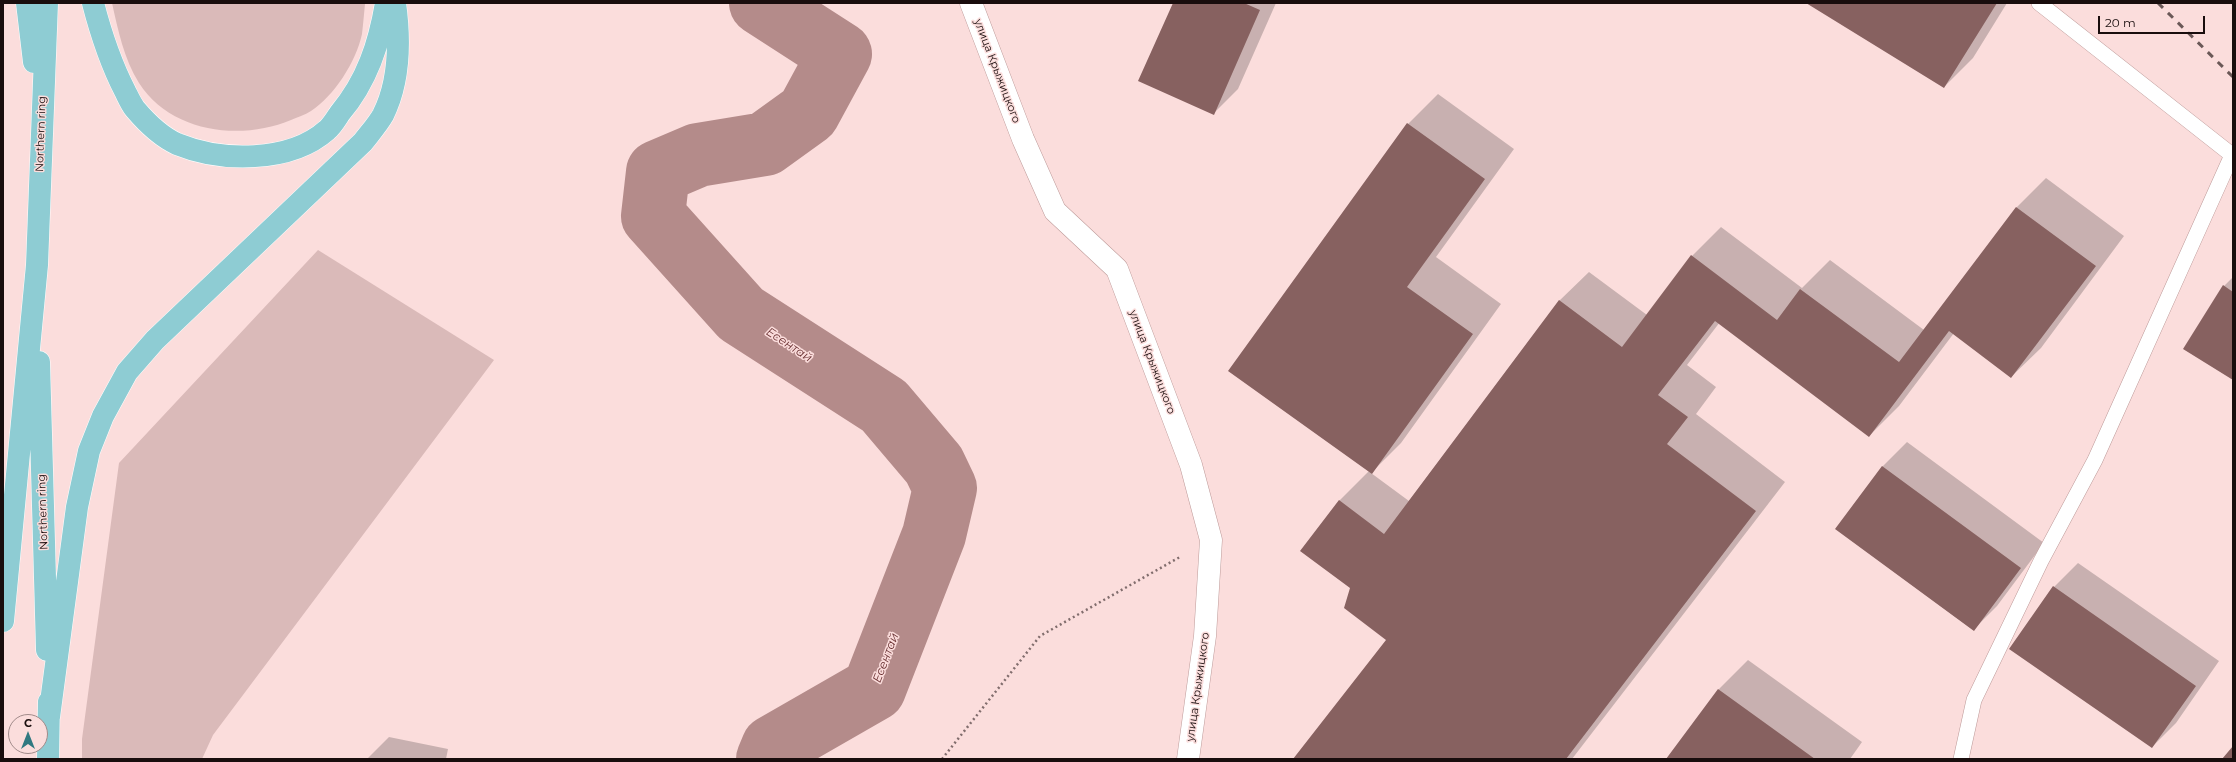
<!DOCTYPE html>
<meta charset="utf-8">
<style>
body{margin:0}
#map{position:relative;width:2236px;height:762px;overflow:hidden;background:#fbdddc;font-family:Montserrat,sans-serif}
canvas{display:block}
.frame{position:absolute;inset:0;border:4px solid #190d0d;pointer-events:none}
.north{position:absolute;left:8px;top:714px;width:40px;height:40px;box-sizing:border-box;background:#fbdddc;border:1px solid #a18a89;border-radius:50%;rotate:0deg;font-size:11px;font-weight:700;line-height:16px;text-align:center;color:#190d0d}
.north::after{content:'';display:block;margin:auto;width:14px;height:18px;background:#317981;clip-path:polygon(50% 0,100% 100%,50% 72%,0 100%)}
.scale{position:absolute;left:2098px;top:16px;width:107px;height:18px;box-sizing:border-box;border:2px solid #190d0d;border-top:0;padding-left:5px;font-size:12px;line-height:14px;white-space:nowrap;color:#190d0d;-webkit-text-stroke:3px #fbdddc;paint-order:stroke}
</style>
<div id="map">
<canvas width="2236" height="762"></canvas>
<div class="frame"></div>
<div class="north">С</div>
<div class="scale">20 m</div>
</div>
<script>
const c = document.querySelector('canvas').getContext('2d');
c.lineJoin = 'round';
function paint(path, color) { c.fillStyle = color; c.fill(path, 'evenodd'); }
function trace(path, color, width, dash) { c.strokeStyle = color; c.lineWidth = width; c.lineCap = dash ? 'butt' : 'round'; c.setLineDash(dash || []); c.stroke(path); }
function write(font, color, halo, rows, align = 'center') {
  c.font = font + ' Montserrat,sans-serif'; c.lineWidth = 3; c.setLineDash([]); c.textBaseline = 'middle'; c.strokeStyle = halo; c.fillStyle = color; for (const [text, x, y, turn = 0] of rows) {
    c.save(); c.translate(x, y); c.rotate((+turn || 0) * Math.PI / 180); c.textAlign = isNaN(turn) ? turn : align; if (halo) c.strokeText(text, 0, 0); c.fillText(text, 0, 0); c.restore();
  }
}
const green = new Path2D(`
 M112 3H365V4C364 14 363 25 362 34 356 62 334 96 311 111 305 115 297 117 291 120 241 141 171 133 139 83 124 59 118 30 112 3Z
 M318 250 494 360 213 735 202 759H82V739L119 463Z`);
const shadow = new Path2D(`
 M1174 3H1276L1238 89 1214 113Z
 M1808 3H2007L1973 58 1944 87Z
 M1438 94 1514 149 1436 257 1501 304 1401 443 1371 473 1409 501 1559 301 1589 272 1647 315 1692 256 1721 227 1802 288 1830 260 1924 330 2017 207 2046 178 2124 236 2041 348 2011 377 1954 333 1899 406 1869 436 1720 322 1687 365 1716 387 1696 414 1785 482 1572 759H1295L1387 640 1351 588 1339 501 1369 471 1229 371 1408 124Z
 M2233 277V379L2224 286Z
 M1907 442 2044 543 1997 606 1973 630 1836 529 1883 466Z
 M2078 563 2219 661 2176 723 2152 747 2011 649 2054 587Z
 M1748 660 1862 742 1850 759H1668L1719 689Z
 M389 737 448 749 446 759H367Z`);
const river = new Path2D(`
 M761 3 840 54 808 113 765 144 698 155 658 172 653 216 741 314 884 406 934 465 945 488 934 535 874 689 773 747 768 759`);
const building = new Path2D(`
 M1173 3H1244L1260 10 1214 115 1138 81Z
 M1806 3H1997L1944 88Z
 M1407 123 1485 179 1407 287 1473 334 1372 474 1228 371Z
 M2016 207 2096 266 2011 378 1949 331 1869 437 1715 321 1658 395 1688 417 1667 444 1756 511 1566 759H1293L1386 640 1344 608 1350 588 1300 551 1339 500 1384 534 1559 300 1622 347 1691 255 1777 320 1800 289 1899 362Z
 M2223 285 2233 292V380L2183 349Z
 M1882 466 2021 568 1974 631 1835 529Z
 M2053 586 2196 686 2152 748 2009 649Z
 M1718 689 1815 759H1666Z
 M2233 746V759H2222Z`);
const path = new Path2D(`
 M942 759 1040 636 1180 557`);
const service = new Path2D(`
 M1961 759 1974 700 2041 561 2095 460 2232 155 2039 3`);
const minor = new Path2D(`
 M971 3 1023 139 1055 211 1117 269 1191 465 1211 540 1205 636 1188 759`);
const primary = new Path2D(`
 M27 3 34 62
 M93 3C101 34 110 62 125 91 128 97 131 104 135 109 146 122 162 137 177 144 221 162 290 163 327 130 332 126 336 119 340 113 367 81 379 44 386 3
 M39 362 47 650
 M3 621 37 265 47 3
 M49 717 77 507 89 451 103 416 127 372 155 340 363 142C370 133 378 124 383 115 400 81 400 39 395 3
 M48 759 49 702`);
const rail = new Path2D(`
 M2158 3 2233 77`);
const streetNames = [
 ["улица Крыжицкого",997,71,69],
 ["Northern ring",41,134,-88],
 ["улица Крыжицкого",1152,362,69],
 ["Northern ring",43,512,-92],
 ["улица Крыжицкого",1198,687,-82]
];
const waterNames = [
 ["Есентай",789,345,33],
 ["Есентай",886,658,-69]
];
paint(green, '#dabab9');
paint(shadow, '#0003');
trace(river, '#b48b8a', 64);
paint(building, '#876160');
trace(service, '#bd9a99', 16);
trace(minor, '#bd9a99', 23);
trace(primary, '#fff', 23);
trace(path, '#816d6d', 2.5, [2, 3]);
trace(service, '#fff', 15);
trace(minor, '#fff', 22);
trace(primary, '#8eccd3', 22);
trace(rail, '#6a5857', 3, [7, 7]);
write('11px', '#190d0d', '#fbdddc', streetNames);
write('italic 12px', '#6d3536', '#fbdddc', waterNames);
</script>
